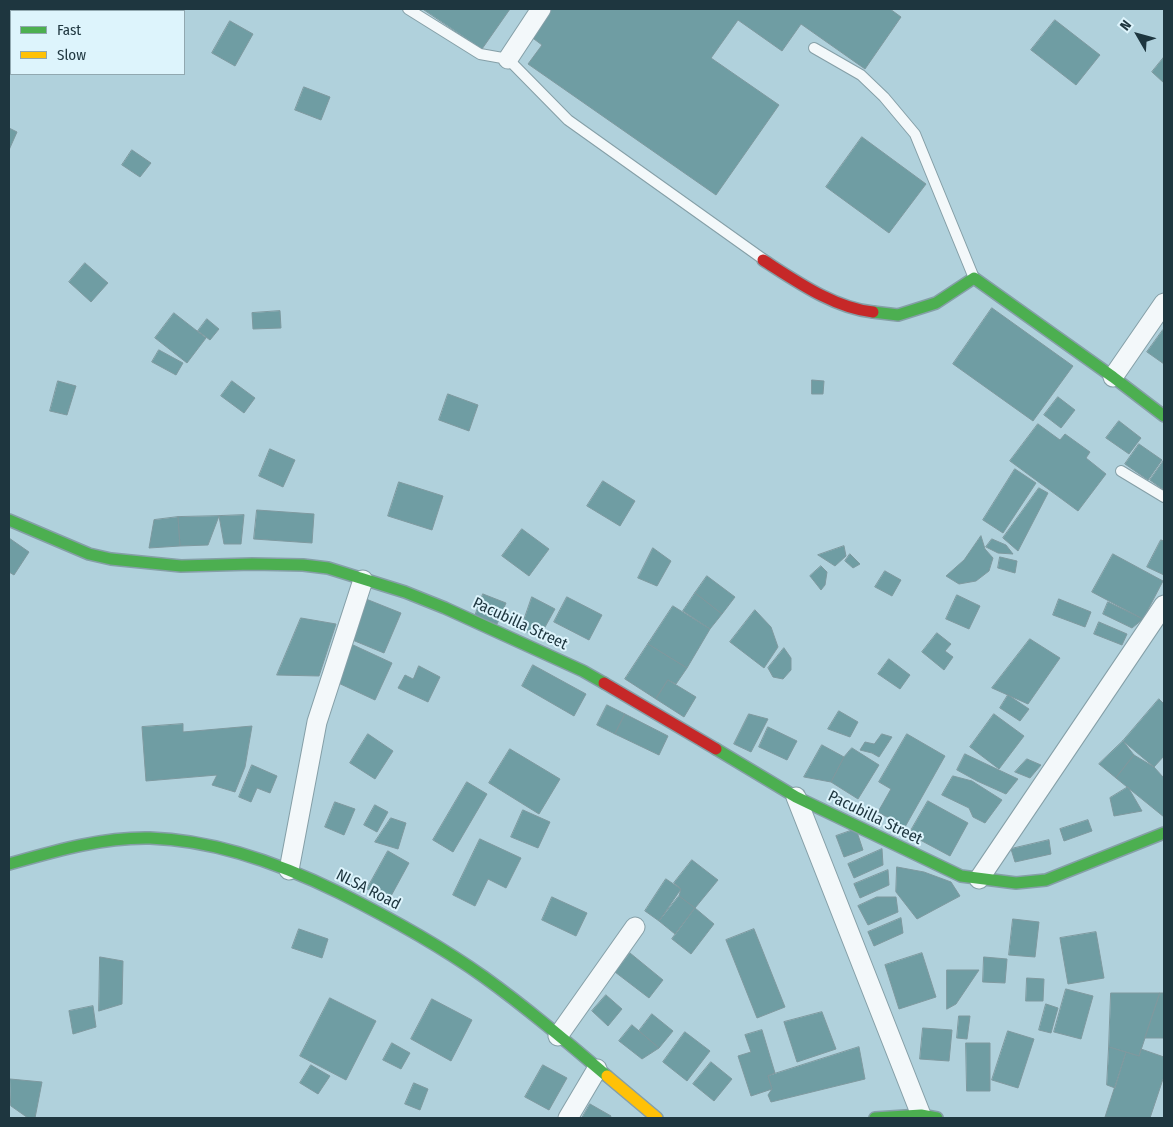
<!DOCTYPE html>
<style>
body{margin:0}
#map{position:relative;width:1173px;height:1127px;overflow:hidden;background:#b0d1dc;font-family:"Fira Sans Condensed",sans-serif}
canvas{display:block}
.frame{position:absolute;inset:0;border:10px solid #1e363f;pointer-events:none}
.legend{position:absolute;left:10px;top:10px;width:175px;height:65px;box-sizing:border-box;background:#ddf4fc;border:1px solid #91a8b0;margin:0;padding:6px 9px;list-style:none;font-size:15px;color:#1e363f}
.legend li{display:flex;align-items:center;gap:10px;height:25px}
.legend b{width:25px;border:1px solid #91a8b0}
.north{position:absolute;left:1113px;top:10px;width:50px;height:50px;-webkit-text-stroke:4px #ddf4fc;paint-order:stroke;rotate:308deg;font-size:14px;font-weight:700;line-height:20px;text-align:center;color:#1e363f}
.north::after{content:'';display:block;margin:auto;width:18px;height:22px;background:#1e363f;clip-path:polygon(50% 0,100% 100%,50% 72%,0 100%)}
</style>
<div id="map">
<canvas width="1173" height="1127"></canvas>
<div class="frame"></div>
<ul class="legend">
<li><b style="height:6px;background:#4caf50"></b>Fast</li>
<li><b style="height:6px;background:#ffc107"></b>Slow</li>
</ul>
<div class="north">N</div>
</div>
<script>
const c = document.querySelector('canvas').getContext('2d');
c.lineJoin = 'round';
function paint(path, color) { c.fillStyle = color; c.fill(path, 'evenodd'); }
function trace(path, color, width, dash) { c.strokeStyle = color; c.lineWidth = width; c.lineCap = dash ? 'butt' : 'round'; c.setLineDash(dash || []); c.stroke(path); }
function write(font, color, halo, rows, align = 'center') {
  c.font = font + ' "Fira Sans Condensed",sans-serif'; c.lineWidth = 4; c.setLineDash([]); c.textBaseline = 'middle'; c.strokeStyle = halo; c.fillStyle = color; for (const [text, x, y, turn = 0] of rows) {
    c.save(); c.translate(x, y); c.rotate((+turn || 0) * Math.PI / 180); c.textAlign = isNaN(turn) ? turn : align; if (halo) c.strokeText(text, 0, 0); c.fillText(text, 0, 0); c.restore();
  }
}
const building = new Path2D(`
 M423 9H510L482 49Z
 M549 9H890L901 17 865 69 801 24 782 51 738 20 711 58 779 105 716 195 528 64 542 45 530 36Z
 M1055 20 1100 55 1076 85 1031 50Z
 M230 21 253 34 235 66 212 53Z
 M1164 57V83L1152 72Z
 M304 87 330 97 321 120 295 110Z
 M9 128 17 132 9 150Z
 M862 137 926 184 889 233 826 187Z
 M132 150 151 163 140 177 122 165Z
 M85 263 108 283 91 302 69 282Z
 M992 308 1073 366 1033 421 953 364Z
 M280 311 281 328 253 329 252 313Z
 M174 313 206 338 187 363 155 338Z
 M207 319 219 329 210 340 198 331Z
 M1163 330 1164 331V364L1147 352Z
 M159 350 183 363 176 375 152 362Z
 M812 380 824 381 823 394H812Z
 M58 381 76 386 67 415 50 411Z
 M232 381 255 398 244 413 221 396Z
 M448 394 478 405 469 431 439 420Z
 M1058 397 1075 410 1061 428 1044 415Z
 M1119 421 1141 438 1129 454 1106 438Z
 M1038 424 1060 440 1065 434 1090 452 1086 458 1106 474 1078 511 1010 461Z
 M1139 444 1162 460 1148 480 1125 464Z
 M270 449 295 460 283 487 259 476Z
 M1164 460V490L1150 480Z
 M1015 469 1036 483 1003 533 983 520Z
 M603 481 635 501 620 526 587 506Z
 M399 482 443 496 432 530 388 516Z
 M1039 488 1048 493 1018 551 1003 538Z
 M257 510 314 514 312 543 254 539Z
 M244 515 241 544H224L219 516Z
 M219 516 208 545 180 546 178 517Z
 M178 517 180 546 149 548 154 520Z
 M522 529 549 549 529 576 502 556Z
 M981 536 985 549 993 558 989 571 976 581 959 584 946 576 964 560Z
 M9 538 29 552 14 575 9 572Z
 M992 539 1006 545 1013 554 998 553 986 547Z
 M1161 540 1164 541V575L1147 567Z
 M844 546 846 556 835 566 818 555Z
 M653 548 671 561 657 586 638 578Z
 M850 554 860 564 853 568 845 561Z
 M1113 554 1163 581 1143 619 1092 592Z
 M1000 557 1017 561 1015 573 998 568Z
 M821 566 827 572 825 585 821 590 810 576Z
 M885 571 901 580 892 596 875 587Z
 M707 576 735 597 722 614 695 593Z
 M695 593 722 614 710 629 683 611Z
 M483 594 506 603 497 624 475 616Z
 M957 595 980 606 969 629 946 619Z
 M532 597 555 609 539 638 521 629Z
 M567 597 602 615 589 640 554 622Z
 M366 599 401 613 384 653 350 639Z
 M1059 599 1091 612 1085 627 1053 615Z
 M1108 602 1143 619 1132 628 1103 614Z
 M673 606 710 629 687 668 648 644Z
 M755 610 771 627 778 647 764 668 730 642Z
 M301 618 336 624 319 676 277 675Z
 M1099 622 1127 634 1122 645 1094 634Z
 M937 633 951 644 945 651 953 657 944 670 922 652Z
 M1030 639 1060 658 1028 704 992 688Z
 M351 644 392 663 375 700 334 681Z
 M648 644 687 668 676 684 668 680 656 699 625 679Z
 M784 648 791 658V670L783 679 773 677 768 668Z
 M889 659 910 675 900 689 878 674Z
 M533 665 586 694 574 716 522 686Z
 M419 666 440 677 428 702 398 688 405 675 413 679Z
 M668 680 696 697 684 717 656 699Z
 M1008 695 1029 709 1020 721 1000 708Z
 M1159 699 1164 704V756L1154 767 1123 741Z
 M607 705 625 714 615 734 597 725Z
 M839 711 858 722 850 737 828 729Z
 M625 714 668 736 659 755 615 734Z
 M749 714 768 719 751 752 734 744Z
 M994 714 1024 736 999 769 970 747Z
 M183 724V732L252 726 245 767 235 792 212 785 217 775 146 781 142 727Z
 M768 727 797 741 787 760 759 747Z
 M368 734 393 751 375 779 350 763Z
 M882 734 892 737 879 757 872 753 860 750 865 742 874 744Z
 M907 734 945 756 905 827 878 812 891 789 879 782Z
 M1123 741 1134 755 1116 778 1099 764Z
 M822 745 844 757 831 782 804 777Z
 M852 748 879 765 858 799 831 782 844 757Z
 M510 749 560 779 539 814 489 783Z
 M965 754 1018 779 1006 794 977 781 957 770Z
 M1134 755 1154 767 1163 777 1164 775V817L1116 778Z
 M1027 759 1041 765 1030 778 1015 772Z
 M252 765 277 776 270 793 257 788 251 802 239 797Z
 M953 776 972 781 1002 800 985 823 973 817 969 808 942 795Z
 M467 782 487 794 453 852 433 840Z
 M1128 787 1142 811 1114 816 1110 798Z
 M928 801 968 823 950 856 909 834Z
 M335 802 355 809 344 835 325 827Z
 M375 805 388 812 377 832 364 825Z
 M523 810 550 822 538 848 511 837Z
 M391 818 406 823 398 849 375 842Z
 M1088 820 1092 831 1064 841 1060 829Z
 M856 829 863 850 844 857 836 836Z
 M480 839 521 858 506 888 488 879 475 906 453 895Z
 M1049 840 1051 854 1015 862 1011 849Z
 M882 849 883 865 854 878 848 864Z
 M388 851 409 863 391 896 367 889Z
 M692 860 718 880 695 908 679 896 681 889 674 883Z
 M897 867 924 872 951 882 960 896 917 919 896 892Z
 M888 870 889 885 860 898 854 884Z
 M666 879 681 889 659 921 645 911Z
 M679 896 695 908 675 934 659 921Z
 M552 897 587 913 576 936 542 920Z
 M877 897H896L898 912 868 925 858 906Z
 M695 908 714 924 691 954 672 939Z
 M901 918 903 933 874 946 868 932Z
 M1013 919 1039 922 1035 957 1009 955Z
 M299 929 328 939 322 958 292 948Z
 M754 929 785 1007 757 1018 726 940Z
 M1096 932 1104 978 1068 984 1060 938Z
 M630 953 663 980 649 998 615 972Z
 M922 953 936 997 899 1009 885 965Z
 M100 957 123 961 122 1004 99 1011Z
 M984 957 1007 959 1005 983 983 982Z
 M947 970H979L956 1004 947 1009Z
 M1027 978 1044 979 1043 1001H1026Z
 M1066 989 1093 996 1081 1039 1054 1032Z
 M1111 993H1160L1139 1056 1109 1047Z
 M1160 993H1164V1038H1145Z
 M606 995 622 1009 608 1026 592 1011Z
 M330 998 376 1021 346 1080 300 1056Z
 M432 999 472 1020 451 1061 411 1039Z
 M1046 1004 1058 1008 1051 1033 1039 1030Z
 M93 1006 96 1027 73 1034 69 1011Z
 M822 1012 836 1049 797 1062 784 1022Z
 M652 1014 673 1031 659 1048 639 1031Z
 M959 1016H970L967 1039 957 1038Z
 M632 1025 659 1048 642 1059 619 1041Z
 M923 1028 952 1030 949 1061 920 1059Z
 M762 1030 775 1073 768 1076 772 1089 751 1096 738 1056 751 1052 745 1035Z
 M1008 1031 1034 1039 1018 1088 992 1080Z
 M685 1032 710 1051 687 1081 663 1062Z
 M392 1043 410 1053 401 1069 383 1060Z
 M966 1043H990V1091H967Z
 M859 1047 865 1079 771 1102 768 1095 772 1089 768 1076Z
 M1109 1047 1126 1052 1115 1088 1107 1085Z
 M1141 1049 1164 1057V1076L1150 1118 1105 1117 1126 1052 1139 1056Z
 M711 1062 732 1079 714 1101 693 1084Z
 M311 1065 330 1076 318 1094 300 1083Z
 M543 1065 567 1078 549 1110 525 1097Z
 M10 1079 42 1082 35 1118H28L11 1106Z
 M414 1083 428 1089 420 1110 405 1104Z
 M590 1104 611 1116 610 1118H582Z`);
const lane = new Path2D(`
 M408 9 480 54 508 59 568 120 763 259
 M814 48 861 75 884 97 915 134 974 278
 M1121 471 1164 497`);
const street = new Path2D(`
 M508 59 541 9
 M1113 377 1164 303
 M796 797 921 1115
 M289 870 317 722 363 580
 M979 879 1164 605
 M558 1036 635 927
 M568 1118 597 1069`);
const fast = new Path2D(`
 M873 312 898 315 936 303 974 278 1113 377 1164 416
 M9 520 89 554 111 559 181 566 252 564 303 565 328 568 405 592 445 608 583 671 604 683
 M716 749 796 797 961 876 1016 883 1046 880 1164 833
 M9 864C55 851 102 837 150 838 216 840 281 864 340 893 390 918 439 945 484 977 527 1008 567 1042 607 1076
 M875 1118 921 1115 937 1118`);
const slow = new Path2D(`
 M607 1076 657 1118`);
const jam = new Path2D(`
 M763 260C796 281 834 308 873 312
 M604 683 716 749`);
const streetNames = [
 ["Pacubilla Street",520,624,25],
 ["Pacubilla Street",875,818,26],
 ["NLSA Road",368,890,27]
];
paint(building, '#6f9da3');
trace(building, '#7e999f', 1);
trace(lane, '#859fa7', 12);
trace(street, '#859fa7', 21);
trace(fast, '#859fa7', 14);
trace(slow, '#859fa7', 14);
trace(jam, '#859fa7', 14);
trace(lane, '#f3f8fa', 10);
trace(street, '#f3f8fa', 19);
trace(fast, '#4caf50', 11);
trace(slow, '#ffc107', 11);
trace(jam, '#c62828', 11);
write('16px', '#1e363f', '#ddf4fc', streetNames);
</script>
